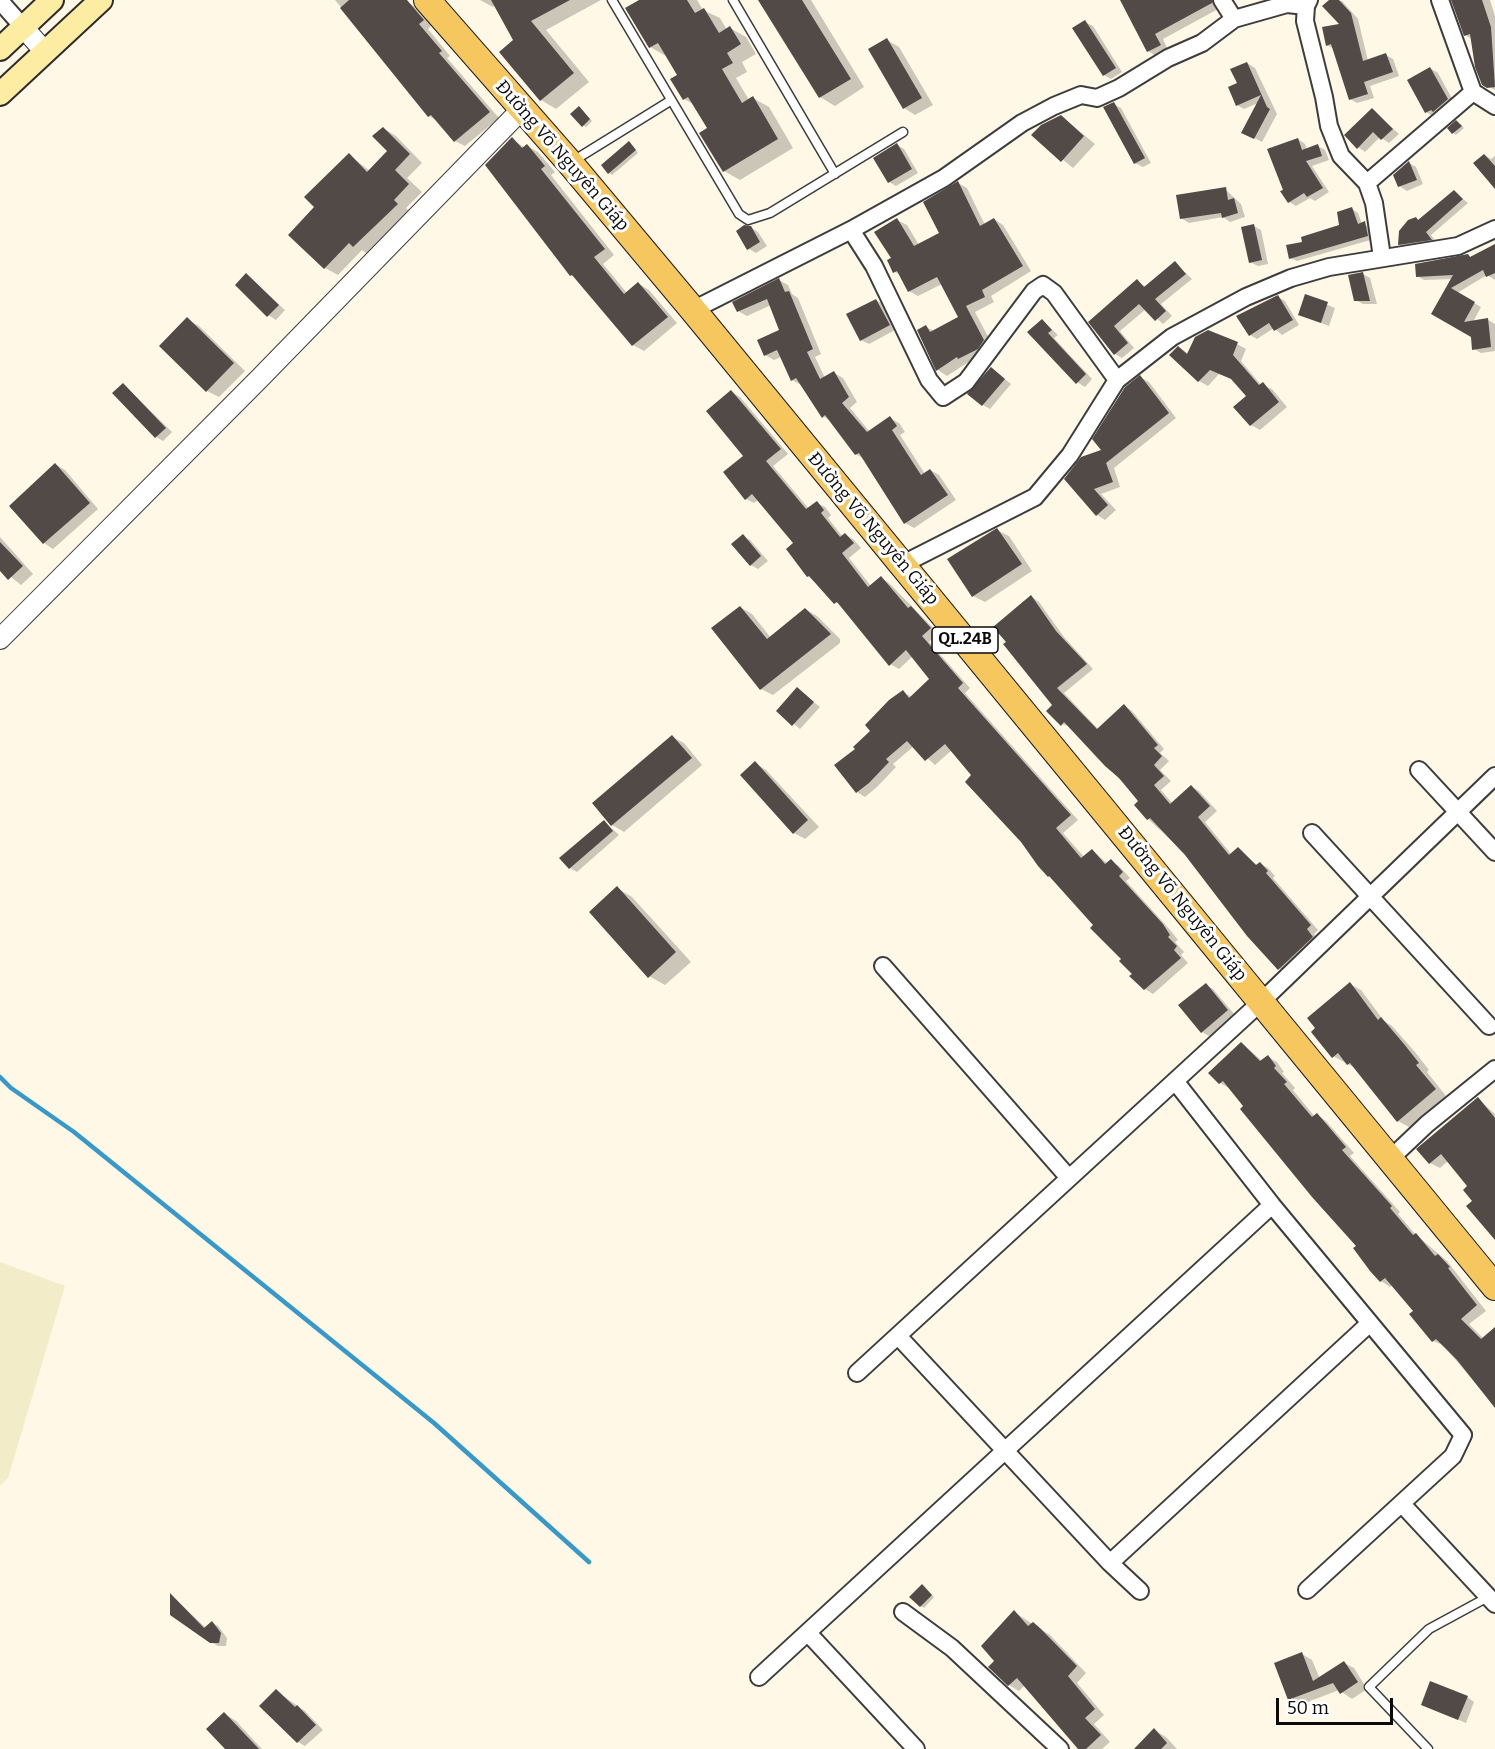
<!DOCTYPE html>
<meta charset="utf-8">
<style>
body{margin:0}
#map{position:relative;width:1495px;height:1749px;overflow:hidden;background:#fff8e7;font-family:Bitter,serif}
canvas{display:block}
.scale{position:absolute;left:1276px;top:1698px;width:117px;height:27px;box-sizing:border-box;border:3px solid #0a0a0a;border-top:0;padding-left:8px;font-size:18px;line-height:21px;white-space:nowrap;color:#0a0a0a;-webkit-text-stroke:4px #fff;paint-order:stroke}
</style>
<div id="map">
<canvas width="1495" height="1749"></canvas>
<div class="scale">50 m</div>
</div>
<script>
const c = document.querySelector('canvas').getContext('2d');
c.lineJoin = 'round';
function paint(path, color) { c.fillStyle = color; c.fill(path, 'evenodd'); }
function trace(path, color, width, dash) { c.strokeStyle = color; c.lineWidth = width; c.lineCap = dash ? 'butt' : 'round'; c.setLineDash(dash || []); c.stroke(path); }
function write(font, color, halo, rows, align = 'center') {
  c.font = font + ' Bitter,serif'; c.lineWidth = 6; c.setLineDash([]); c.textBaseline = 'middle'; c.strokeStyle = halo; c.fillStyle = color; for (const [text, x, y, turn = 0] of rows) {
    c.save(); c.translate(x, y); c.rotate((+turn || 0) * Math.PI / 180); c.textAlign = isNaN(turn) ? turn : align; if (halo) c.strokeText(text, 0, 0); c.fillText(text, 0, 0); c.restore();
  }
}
const farmland = new Path2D(`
 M0 1262 65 1286 8 1478 0 1486Z`);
const shadow = new Path2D(`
 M335 0H403L416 7 432 25 428 29 450 56 447 58 499 118 465 146 455 141 439 122 429 116 412 92Z
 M480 0H601L546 30 589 82 556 109 541 100 515 40 496 5 493 7Z
 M642 0H697L703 10 720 18 727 30 730 28 746 37 756 54 742 62 747 72 736 78 749 100 753 98 769 107 793 148 740 180 724 171 709 129 695 105 684 99 679 75 666 56 650 47Z
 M762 0H811L864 87 835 106 820 97Z
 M1121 0H1221L1220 8 1163 39 1168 50 1156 56 1148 51Z
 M1331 0 1342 1 1358 19 1368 61 1386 55 1393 59 1399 76 1370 86 1374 98 1357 103 1350 99 1334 49 1327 45 1341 24Z
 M1451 0H1490L1495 16V90L1483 83 1472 39 1465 35Z
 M1085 22 1093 26 1122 72 1111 79 1104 75Z
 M887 40 899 47 933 105 915 115 904 108Z
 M1247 63 1255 68 1277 114 1262 142 1243 132 1258 103 1244 109 1237 105 1239 84Z
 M1430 68 1438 73 1455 104 1434 117 1426 112 1409 80Z
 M1113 104 1121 108 1151 163 1143 167 1135 163Z
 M582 110 592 121 586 127 583 125Z
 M1372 110 1399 134 1389 143 1380 137 1365 152 1358 147Z
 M1061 116 1095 144 1073 168 1033 135Z
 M1460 124 1464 128 1456 135 1449 128Z
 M383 128 396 136 422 163 407 178 422 192 406 208 410 212 367 254 362 250 338 275 325 268 316 207 349 155 370 171 389 151Z
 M512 139 525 148 527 146 538 152 555 172 551 175 614 255 603 264 627 293 639 284 649 290 677 323 644 351 633 345 578 279 571 275Z
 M1298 139 1305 144 1307 149 1318 146 1325 150 1329 160 1312 166 1329 192 1315 201 1310 198 1296 206 1289 202 1284 190Z
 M632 145 638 153 612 175 609 173Z
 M897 145 904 149 918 173 896 186 889 182Z
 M1485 155 1491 159 1495 156V187Z
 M1409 163 1416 167 1423 184 1407 191 1399 186Z
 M958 183 967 188 985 225 994 219 1003 225 1031 271 991 296 994 302 975 312 993 346 987 354 967 363 947 376 938 370 919 331 926 327 934 331 960 317 942 284 918 296 909 291 901 275 895 272 893 259 897 220 907 225 919 245 941 233Z
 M1225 189 1241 204 1245 217 1230 222 1223 217 1189 223 1181 218Z
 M1454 192 1468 203 1431 235 1436 242 1405 248 1399 244 1416 218 1420 221Z
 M1352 209 1358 213 1362 224 1371 227 1374 239 1297 261 1290 258 1304 244 1341 226Z
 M1254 226 1261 230 1268 264 1258 266 1250 262Z
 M750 227 758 232 767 246 756 253 749 249Z
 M1495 246V280L1487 275 1457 293 1481 307 1473 322 1488 320 1495 324V351L1481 353 1474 349 1473 336 1433 313 1453 279 1424 280 1417 276 1468 255 1472 258Z
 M1175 263 1192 279 1161 304 1172 316 1163 324 1146 309 1120 331 1134 348 1122 358 1115 354 1090 322 1137 281 1146 287Z
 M1363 274 1370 278 1377 304H1363L1355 300Z
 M247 275 285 310 276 320 268 315Z
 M779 280 788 285 792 294 798 298 821 354 815 357 825 378 834 373 843 378 857 402 850 408 870 432 890 418 899 423 905 432 900 435 925 474 930 470 939 475 956 500 914 528 905 523 864 459 856 454 832 422 823 416 801 385 792 380 781 357 774 360 765 355 781 330 771 305 747 316 738 311Z
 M1306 296 1335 308 1329 326 1300 315Z
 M1278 297 1285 301 1299 325 1282 335 1274 328 1257 339 1250 335Z
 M876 300 884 305 897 329 869 344 861 340Z
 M187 319 199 326 245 371 219 397 207 391Z
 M1043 321 1058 335 1054 338 1092 379 1085 387 1077 382 1029 332Z
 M1237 344 1246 349 1241 361 1261 385 1272 389 1287 407 1260 430 1251 425 1248 396 1234 379 1219 374 1208 386 1199 381 1178 347 1189 354Z
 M991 368 1011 384 990 409 983 405Z
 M1140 377 1149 382 1176 418 1114 468 1120 487 1101 494 1116 510 1105 520 1097 515 1065 479 1104 450Z
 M123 384 172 432 163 441 156 437Z
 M731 392 740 397 788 454 773 466 809 509 817 503 825 507 831 515 828 518 843 537 846 535 854 540 861 548 849 558 871 586 881 578 889 583 938 633 929 642 970 688 965 693 1078 820 1063 833 1084 857 1092 850 1108 864 1111 861 1119 866 1130 878 1126 881 1171 931 1178 940 1175 942 1184 952 1181 955 1188 963 1153 994 1145 989 1095 925 1055 880 1049 876 952 750 935 765 914 746 893 764 896 767 877 787 865 797 857 792V749L903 692 912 697 931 679 913 656 899 669 890 664 843 608 808 576 796 544 758 500 754 503 746 499V456Z
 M55 464 65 470 98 509 53 549 44 543Z
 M997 530 1009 536 1032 571 985 602 973 596Z
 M743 536 750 540 768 561 758 569 751 565Z
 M0 537 33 574 21 585 0 568Z
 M1032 597 1039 602 1064 637 1093 669 1064 693 1099 730 1125 706 1132 711 1164 749 1160 753 1169 761 1160 770 1171 781 1161 790 1173 804 1192 787 1199 791 1217 811 1205 822 1231 854 1238 849 1258 866 1261 864 1268 868 1275 876 1273 878 1318 930 1314 934 1320 942 1287 973 1279 968 1186 854 1148 819 1140 801 1071 727 1062 724 1054 705Z
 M740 607 752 614 771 638 805 609 817 616 840 639V643L773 695 761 689Z
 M797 689 820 707 800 729 778 711Z
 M672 737 684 743 702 765 624 832 612 825 594 803Z
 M755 763 766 770 819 827 805 839 794 833Z
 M604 821 619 835 577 872 570 868Z
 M617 888 632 897 691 962 665 985 649 976Z
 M1350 984 1361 990 1384 1021 1392 1026 1415 1052 1429 1070 1427 1072 1446 1096 1409 1127 1398 1121 1355 1068 1333 1056Z
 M1206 985 1213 989 1235 1015 1209 1036 1202 1032Z
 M1242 1043 1262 1061 1268 1057 1277 1062 1284 1072 1282 1073 1295 1088 1293 1090 1315 1117 1317 1115 1326 1121 1354 1153 1350 1156 1400 1212 1398 1214 1415 1234 1447 1261 1486 1311 1469 1324 1484 1339 1495 1330V1406L1443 1345 1433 1341 1415 1311 1392 1285 1390 1287 1381 1281 1371 1270 1358 1246 1245 1106 1229 1088 1220 1083Z
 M1478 1099 1495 1114V1238L1474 1201 1469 1186 1448 1161 1440 1168 1430 1163Z
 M925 1588 934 1597 924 1608 921 1606Z
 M171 1595 206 1628 212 1623 218 1626 227 1638 226 1646H218L211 1642Z
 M1014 1612 1050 1635 1086 1673 1077 1683 1104 1715 1094 1724 1110 1742 1102 1749H1080L1025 1685 1019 1691 1009 1685 997 1661Z
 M1302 1654 1312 1660 1320 1679 1344 1663 1354 1668 1367 1689 1352 1699 1339 1690 1300 1705 1289 1699Z
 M276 1691 305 1711 323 1730 305 1746 298 1742Z
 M1467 1697 1474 1702 1466 1723 1430 1708Z
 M225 1714 236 1721 262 1749H227Z
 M1154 1730 1166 1737 1177 1749H1136Z`);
const stream = new Path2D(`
 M0 1077 11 1088 74 1132 434 1423 589 1562`);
const building = new Path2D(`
 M349 0H407L424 20 419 24 442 51 439 53 490 112 454 142 431 115 428 117 340 8Z
 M491 0H570L531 21 574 73 540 101 499 52 513 40Z
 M639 0H687L695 13 704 8 719 33 730 26 741 44 727 53 733 63 722 69 742 103 753 96 778 139 723 172 699 133 707 128 688 97 683 100 670 79 677 75 658 43 649 48 625 8Z
 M758 0H802L851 79 819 98Z
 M1120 0H1212V3L1155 34 1161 45 1147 52Z
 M1329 0H1339L1351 13 1363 61 1386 53 1393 72 1364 82 1368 94 1349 100 1331 44 1326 46 1322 27 1339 24 1322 6Z
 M1451 0H1482L1491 27 1495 87 1487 88 1482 85 1475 67 1470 34 1464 36Z
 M1085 20 1116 68 1103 76 1072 28Z
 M887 38 922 98 903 109 868 49Z
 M1247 62 1267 107 1270 109 1254 139 1241 133 1261 95 1236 106 1228 87 1237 83 1230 69Z
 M1430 67 1448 99 1433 112 1431 110 1425 113 1407 80Z
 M1114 102 1145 158 1134 164 1103 107Z
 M579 106 590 119 582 127 570 114Z
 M1372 108 1393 129 1381 140 1373 132 1357 149 1344 135Z
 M1061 115 1084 136 1061 162 1031 135 1041 125Z
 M1456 120 1462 126 1452 134 1447 128Z
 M383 127 410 154 395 170 409 184 394 200 398 204 353 247 349 243 324 269 288 235 314 207 304 197 349 153 367 172 387 151 372 136Z
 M512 137 522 148 527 144 545 166 541 169 605 249 594 257 624 294 638 282 668 317 632 346 572 275 570 276 485 165Z
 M1298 138 1302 150 1318 144 1322 156 1306 161 1323 188 1307 197 1304 193 1288 203 1280 191 1283 190 1267 149Z
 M629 141 636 150 608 174 601 165Z
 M897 143 912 169 888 183 873 158Z
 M1484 154 1495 166V189L1473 163Z
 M1409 161 1417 180 1398 187 1393 175Z
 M958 181 980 226 994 218 1023 266 982 290 985 297 966 306 984 340 978 349 958 359 957 357 936 371 917 330 926 325 930 332 958 317 937 277 908 292 897 271 893 273 887 260 891 258 874 232 897 218 914 246 939 233 923 202Z
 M1226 187 1228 200 1234 198 1238 213 1222 218 1221 213 1180 219 1176 195Z
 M1454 190 1463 199 1426 232 1432 240 1398 245 1399 231 1408 220 1416 217 1418 220Z
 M1352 207 1358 224 1365 221 1368 236 1289 259 1286 245 1302 242 1301 237 1339 225 1337 212Z
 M1254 224 1262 260 1249 263 1241 227Z
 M744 225 751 226 760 242 747 250 736 231Z
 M1495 244V273L1486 277 1483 270 1451 288 1475 302 1464 322 1488 318 1491 347 1472 350 1471 337 1431 314 1453 275 1416 277 1415 264 1468 254 1470 257Z
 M1175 261 1186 274 1155 299 1166 311 1155 321 1139 304 1114 326 1128 343 1114 355 1088 322 1137 279 1144 287Z
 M1363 272 1370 301H1354L1348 275Z
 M246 273 279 305 267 317 235 285Z
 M779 278 785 292 789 291 813 349 807 352 820 379 834 371 849 397 842 403 867 432 890 416 897 426 892 430 921 475 930 469 948 495 904 524 859 453 855 455 825 415 822 418 796 378 791 381 777 350 764 356 757 340 779 330 767 299 737 312 732 302Z
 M1305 294 1328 302 1321 323 1298 315Z
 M1278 295 1293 320 1274 331 1269 323 1249 336 1236 316Z
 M876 299 890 325 860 341 846 314Z
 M187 317 234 363 206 392 159 346Z
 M1042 319 1052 330 1048 333 1086 374 1076 384 1027 332Z
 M1208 330 1238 342 1233 355 1259 385 1263 382 1279 402 1250 426 1233 407 1246 396 1231 379 1210 370 1198 382 1169 355 1178 346 1187 354 1195 337Z
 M991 367 1005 379 982 406 967 394Z
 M1140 375 1169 413 1106 463 1113 482 1094 489 1108 505 1096 516 1064 479 1081 457 1101 450 1092 439 1125 387Z
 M123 383 166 428 155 438 112 393Z
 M731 390 781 449 766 461 806 509 817 501 824 510 821 513 840 537 845 533 854 543 842 553 868 587 881 576 908 608 911 606 931 628 922 636 963 683 958 688 1071 815 1056 828 1081 858 1092 849 1105 864 1111 859 1123 872 1119 876 1163 924 1170 935 1168 937 1177 946 1174 950 1181 958 1144 990 1129 976 1132 974 1119 961 1121 959 1090 928 1093 925 1049 876 1048 877 1038 866 1021 842 965 782 971 775 945 744 925 761 907 741 886 759 889 762 869 783 856 793 834 765 855 749 853 747 870 731 865 725 889 700 903 690 909 698 929 679 906 650 889 666 837 602 834 604 809 576 807 577 786 549 793 543 752 494 745 500 723 472 743 456 706 411Z
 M55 463 90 503 43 544 9 506Z
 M997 528 1022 564 972 597 947 559Z
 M743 534 761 556 750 566 731 544Z
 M0 542 23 566 8 580 0 571Z
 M1031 595 1056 631 1087 664 1057 688 1097 729 1124 704 1158 745 1154 748 1162 756 1154 765 1164 776 1154 785 1170 804 1191 785 1210 806 1198 817 1229 855 1238 847 1256 865 1260 862 1268 871 1266 873 1311 925 1307 929 1313 937 1278 970 1247 936 1185 855 1150 818 1147 820 1134 805 1138 801 1119 778 1105 766 1064 722 1061 726 1046 711 1052 705 1003 644 1006 642 993 627Z
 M740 606 767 639 805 608 831 634 760 690 711 628Z
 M797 687 814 702 792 726 776 711Z
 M672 735 692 758 611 826 592 803Z
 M755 761 808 820 793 834 740 775Z
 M604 820 613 831 569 869 559 858Z
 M617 886 676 952 648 978 589 912Z
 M1350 982 1378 1020 1381 1017 1404 1044 1419 1063 1416 1065 1436 1089 1397 1122 1350 1063 1347 1065 1338 1053 1332 1058 1311 1032 1315 1028 1307 1018Z
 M1206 983 1228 1010 1201 1033 1178 1005Z
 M1241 1042 1260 1061 1268 1055 1276 1066 1274 1068 1287 1082 1284 1084 1312 1117 1317 1113 1346 1147 1342 1150 1392 1206 1390 1208 1413 1235 1416 1233 1435 1256 1438 1254 1450 1267 1448 1268 1477 1305 1461 1319 1481 1339 1495 1327V1408L1457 1360 1436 1339 1432 1342 1409 1314 1413 1311 1385 1278 1380 1282 1370 1271 1353 1248 1356 1246 1312 1197 1240 1109 1243 1106 1223 1081 1219 1084 1208 1073Z
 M1478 1097 1495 1118V1240L1466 1206 1472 1201 1463 1190 1467 1186 1441 1154 1429 1164 1416 1149Z
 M922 1584 932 1595 920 1607 909 1597Z
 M170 1593 204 1628 212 1621 221 1633 219 1643H210L170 1615Z
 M1014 1610 1028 1626 1033 1622 1040 1628 1077 1666 1068 1676 1095 1709 1085 1718 1101 1735 1086 1749H1078L1017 1678 1008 1686 988 1667 994 1661 981 1646Z
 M1302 1652 1313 1681 1344 1661 1358 1682 1340 1694 1333 1683 1288 1700 1274 1663Z
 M1430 1681 1468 1696 1458 1720 1421 1705Z
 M276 1689 295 1707 297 1705 316 1725 297 1743 259 1706Z
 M224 1712 259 1749H225L206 1729Z
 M1154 1728 1167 1743 1161 1749H1134Z`);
const service = new Path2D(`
 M612 0 739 214 748 220 770 213 903 132
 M733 0 835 174
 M573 161 670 101
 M1428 1749 1369 1687 1429 1629 1488 1597`);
const minor = new Path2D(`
 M1222 0 1234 19
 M1309 0 1306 6 1305 21 1324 97 1329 126 1341 156 1367 183 1374 203 1382 257
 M1440 0 1473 92 1495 106
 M0 1 23 27
 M1367 183 1473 92
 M851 230 874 266 929 380 943 397 966 382 1034 291 1043 285 1054 293 1117 380
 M693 310 851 230 944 178 1022 123 1054 106 1081 95 1097 98 1119 88 1168 58 1202 43 1234 19 1287 4 1306 6
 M903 564 1035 497 1070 455 1117 380 1172 337 1246 297 1291 278 1329 267 1458 246 1495 229
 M1419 770 1495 852
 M1312 833 1489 1026
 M883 966 1069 1178
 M1175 1081 1272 1205 1463 1435 1453 1456 1307 1590
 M1390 1159 1427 1124 1495 1069
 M898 1336 1110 1563 1140 1591
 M857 1373 1261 1002 1495 776
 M1402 1504 1495 1604
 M1110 1563 1370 1323
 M903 1612 952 1648 1060 1749
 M808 1633 916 1749
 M759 1677 1272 1205`);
const tertiary = new Path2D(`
 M23 27 45 52
 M0 639 260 378 521 110`);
const secondary = new Path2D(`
 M0 49 52 0
 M0 94 101 0`);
const primary = new Path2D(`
 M427 0 570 163 693 310 1495 1287`);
const shields = [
 [965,640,66]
];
const shieldNames = [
 ["QL.24B",965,640]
];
const streetNames = [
 ["Đường Võ Nguyên Giáp",562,156,49],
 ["Đường Võ Nguyên Giáp",873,529,50],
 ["Đường Võ Nguyên Giáp",1182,904,51]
];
paint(farmland, '#f3ecc9');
paint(shadow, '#0003');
trace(stream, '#3699ca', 4.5);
paint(building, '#524a46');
trace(service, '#3d3d3d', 11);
trace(minor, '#3d3d3d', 20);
trace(tertiary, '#3d3d3d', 22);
trace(secondary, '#2c2c2c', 26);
trace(primary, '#1b1b1b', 28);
trace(service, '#fff', 8);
trace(minor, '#fff', 16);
trace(tertiary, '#fff', 20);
trace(secondary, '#fdeda3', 22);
trace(primary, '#f6c75f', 26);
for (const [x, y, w] of shields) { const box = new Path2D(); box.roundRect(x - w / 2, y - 13, w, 26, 4.5); c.fillStyle = '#fff'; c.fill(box); trace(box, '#0a0a0a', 1.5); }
write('bold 16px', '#0a0a0a', null, shieldNames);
write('18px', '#0a0a0a', '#fff', streetNames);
</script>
